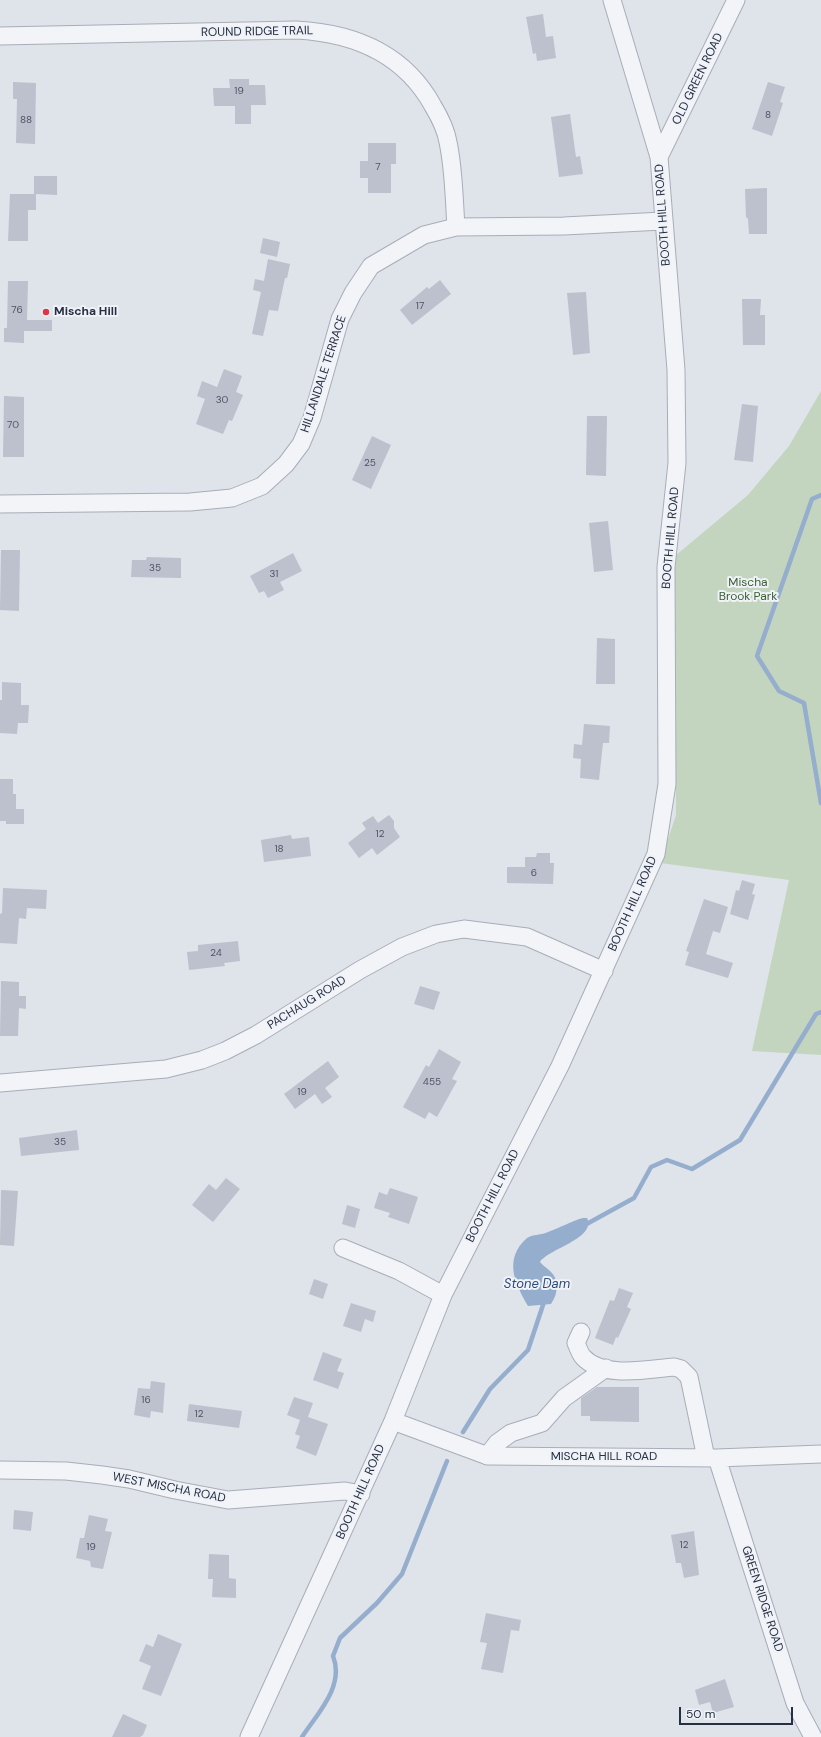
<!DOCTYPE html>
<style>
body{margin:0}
#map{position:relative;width:821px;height:1737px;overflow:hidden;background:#dfe3ea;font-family:"DM Sans",sans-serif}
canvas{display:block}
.scale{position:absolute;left:679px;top:1707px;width:114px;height:18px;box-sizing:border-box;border:2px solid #262f43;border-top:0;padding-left:5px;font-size:12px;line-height:14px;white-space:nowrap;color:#262f43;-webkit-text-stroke:3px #eff2f7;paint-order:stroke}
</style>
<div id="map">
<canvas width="821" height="1737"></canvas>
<div class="scale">50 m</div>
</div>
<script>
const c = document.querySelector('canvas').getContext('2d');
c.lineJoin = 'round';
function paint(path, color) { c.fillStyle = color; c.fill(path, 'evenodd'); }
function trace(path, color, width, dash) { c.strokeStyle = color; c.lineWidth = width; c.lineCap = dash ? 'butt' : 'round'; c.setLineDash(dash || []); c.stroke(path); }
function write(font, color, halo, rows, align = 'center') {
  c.font = font + ' "DM Sans",sans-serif'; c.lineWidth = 4; c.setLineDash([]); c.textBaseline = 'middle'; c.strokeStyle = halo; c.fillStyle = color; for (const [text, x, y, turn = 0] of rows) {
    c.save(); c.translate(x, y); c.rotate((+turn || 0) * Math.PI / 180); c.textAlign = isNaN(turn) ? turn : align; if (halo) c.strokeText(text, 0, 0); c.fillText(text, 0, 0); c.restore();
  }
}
const green = new Path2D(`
 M821 391V1055L752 1051 789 880 660 863 676 815 675 556 748 495 789 446Z`);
const water = new Path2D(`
 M583 1218H587C597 1238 548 1249 540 1262 543 1266 546 1267 550 1271 560 1280 558 1294 551 1304L528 1306C515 1284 503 1259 527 1238 533 1234 542 1235 548 1232 560 1228 571 1221 583 1218Z`);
const stream = new Path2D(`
 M821 495 812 499 757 656 779 691 804 703 821 803
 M583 1226 634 1198 651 1167 667 1160 692 1169 740 1140 816 1014 821 1012
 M463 1432 490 1389 528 1350 545 1299
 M302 1737C317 1714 345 1686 333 1656L340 1638 377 1603 402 1574 447 1461`);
const building = new Path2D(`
 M543 14 546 37 553 36 556 58 537 61 536 53 533 54 526 17Z
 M229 79H249V85H265L266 105H251V124H235V106H214L213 88H230Z
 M13 82 36 83 35 144 16 143 17 99H13Z
 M768 82 785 87 780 102 783 103 772 136 752 129Z
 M570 114 576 157 580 156 583 174 559 177 551 117Z
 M368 143H396V164H391V193H368V178H360V161H368Z
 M34 176H57V195L36 194V210H28V241H8L10 194H34Z
 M767 188V234H749L748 219 746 217 745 189Z
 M263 238 280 242 277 257 260 253Z
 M268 259 290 264 287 278H285L278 311 269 310 263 336 252 334 261 292 253 290 255 279 264 281Z
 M440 280 451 294 412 325 400 310 427 287 429 289Z
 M8 281H28L27 320H52V331H24V343L4 342V328H7Z
 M586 292 590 353 573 355 567 293Z
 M742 299H761L760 315H765V345H743Z
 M224 369 242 376 236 392 243 395 232 421 229 420 223 434 196 424 205 399 197 396 202 381 217 387Z
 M4 396 24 397V457H3Z
 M742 404 758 406 753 462 734 460Z
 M587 416H607L606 476 586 475Z
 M372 436 391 445 371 489 352 480Z
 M608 521 613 570 594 572 589 523Z
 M1 550H20L19 611 0 610Z
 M293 553 302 571 280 582 284 590 268 598 264 591 259 593 250 576Z
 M147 557 181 558V578L131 577 132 560H146Z
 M597 638 615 639V684H596Z
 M2 682 21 683V705H29L28 723H18L17 734 0 733V700H2Z
 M584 724 610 726 609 743H603L599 780 580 778 581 759 573 758 574 744 582 745Z
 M0 779H13V794H16V809H24V824H6V821H0Z
 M389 815 394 821V828L400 837 377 855 372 848 359 858 348 843 366 829 362 823 373 816 378 823Z
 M291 835 292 839 309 837 311 856 264 862 261 840Z
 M537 853H550V863H554L553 884 507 883V867H525V857H536Z
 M742 880 755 884 752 894 755 895 748 920 730 914 736 890 739 891Z
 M3 888 47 890 46 909 27 908 26 919 19 918 17 944 0 943V914L2 913Z
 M704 899 728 907 720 933 713 931 706 954 733 963 728 978 685 965 689 952 686 951Z
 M238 941 240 961 224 963 225 966 189 970 187 952 198 951V945Z
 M1 981 19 982V996H26V1009L19 1008 18 1036H0Z
 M420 986 440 992 434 1010 414 1004Z
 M439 1049 461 1062 452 1079 457 1081 437 1117 429 1112 425 1119 403 1107 426 1065 429 1067Z
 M328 1061 339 1077 325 1088 332 1097 322 1104 315 1094 295 1109 284 1094Z
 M77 1130 79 1150 21 1156 19 1138Z
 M226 1178 240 1189 213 1222 192 1205 209 1184 216 1190Z
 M390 1188 418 1197 409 1224 388 1217 390 1213 374 1208 379 1192 387 1195Z
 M1 1190 18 1191 14 1246 0 1245Z
 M347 1205 360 1209 355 1228 342 1224Z
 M314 1279 328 1284 323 1299 309 1294Z
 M619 1288 633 1293 627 1307 631 1309 618 1338 616 1337 613 1345 595 1338 610 1300 614 1301Z
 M351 1303 376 1311 373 1322 365 1319 361 1332 343 1326Z
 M323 1352 342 1359 337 1371 344 1373 338 1389 313 1380Z
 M151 1381 165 1383 163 1413 151 1411 150 1418 134 1415 138 1388 150 1389Z
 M597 1387H639V1422L590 1421V1416H581V1398Z
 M294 1397 313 1403 308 1417 328 1424 316 1456 296 1448 300 1436 295 1434 300 1420 287 1415Z
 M189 1404 242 1411 239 1428 187 1421Z
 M14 1510 33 1512 31 1531 13 1529Z
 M89 1515 108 1519 105 1531 112 1532 103 1569 91 1567 90 1561 76 1558 80 1538H84Z
 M694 1531 699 1575 684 1578 681 1563H676L671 1535Z
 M209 1554 229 1555V1578L236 1579V1598L212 1597 213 1579H208Z
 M486 1613 521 1620 519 1631 511 1630 503 1673 481 1669 487 1643 480 1642Z
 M158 1634 182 1644 161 1696 142 1689 151 1666 139 1661 146 1644 153 1647Z
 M725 1679 734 1707 713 1713 710 1702 699 1705 695 1690Z
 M123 1714 147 1725 143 1735 140 1737H112Z`);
const minor = new Path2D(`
 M0 36 296 30C354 33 404 53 433 106 439 116 446 130 448 142 454 170 454 199 456 227
 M659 157 736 0
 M0 504 190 502 232 498 262 486 286 464 301 444 312 418 340 319 353 293 371 266 424 235 456 227 564 226 663 221
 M0 1083 166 1069 202 1060 225 1051 256 1035 360 970 402 947 436 934 464 929 527 937 604 971
 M343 1248 399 1271 443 1295
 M581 1332 576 1343C578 1347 580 1354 583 1357 603 1379 648 1369 674 1367L681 1369 689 1377 706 1458
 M393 1421 488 1456 717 1458 821 1454
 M487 1456 497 1443 511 1433 542 1423 564 1398 606 1368
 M717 1458 795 1703 813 1737
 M0 1470 66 1471 102 1475 129 1479 175 1490 228 1500 345 1491 361 1494
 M249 1737 393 1421 443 1295 560 1066 656 854 667 784 666 567 677 463 676 370 659 157 612 0`);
const markers = [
 [46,312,4,"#db3748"]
];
const numberNames = [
 ["19",239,91],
 ["8",768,115],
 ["88",26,120],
 ["7",378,167],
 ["17",420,306],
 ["76",17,310],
 ["30",222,400],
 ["70",13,425],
 ["25",370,463],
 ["35",155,568],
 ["31",274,574],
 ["12",380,834],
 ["18",279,849],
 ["6",534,873],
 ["24",216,953],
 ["455",432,1082],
 ["19",302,1092],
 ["35",60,1142],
 ["16",146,1400],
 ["12",199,1414],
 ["12",684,1545],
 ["19",91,1547]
];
const streetNames = [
 ["ROUND RIDGE TRAIL",257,32,-1],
 ["OLD GREEN ROAD",698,79,-64],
 ["BOOTH HILL ROAD",663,215,-94],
 ["HILLANDALE TERRACE",324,374,-72],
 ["BOOTH HILL ROAD",671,538,-85],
 ["BOOTH HILL ROAD",633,904,-66],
 ["PACHAUG ROAD",307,1003,-32],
 ["BOOTH HILL ROAD",493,1196,-63],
 ["MISCHA HILL ROAD",604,1457],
 ["WEST MISCHA ROAD",169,1488,11],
 ["BOOTH HILL ROAD",361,1492,-66],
 ["GREEN RIDGE ROAD",762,1599,72]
];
const poiNames = [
 ["Mischa Hill",54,312]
];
const parkNames = [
 ["Mischa",748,583],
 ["Brook Park",748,597]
];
const waterNames = [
 ["Stone Dam",537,1285]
];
paint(green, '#c4d5bf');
paint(water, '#96aecd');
trace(stream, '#96aecd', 4.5);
paint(building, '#bcc1cd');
trace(minor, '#a8adb8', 19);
trace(minor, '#f2f4f8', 17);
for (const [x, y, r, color] of markers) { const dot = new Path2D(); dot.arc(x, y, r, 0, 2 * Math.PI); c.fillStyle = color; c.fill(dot); trace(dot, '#eff2f7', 1.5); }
write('10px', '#4c5466', null, numberNames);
write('12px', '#262f43', '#eff2f7', streetNames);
write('bold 12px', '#262f43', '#eff2f7', poiNames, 'left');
write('12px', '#386032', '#eff2f7', parkNames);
write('italic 13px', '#2c4b7b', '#eff2f7', waterNames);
</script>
